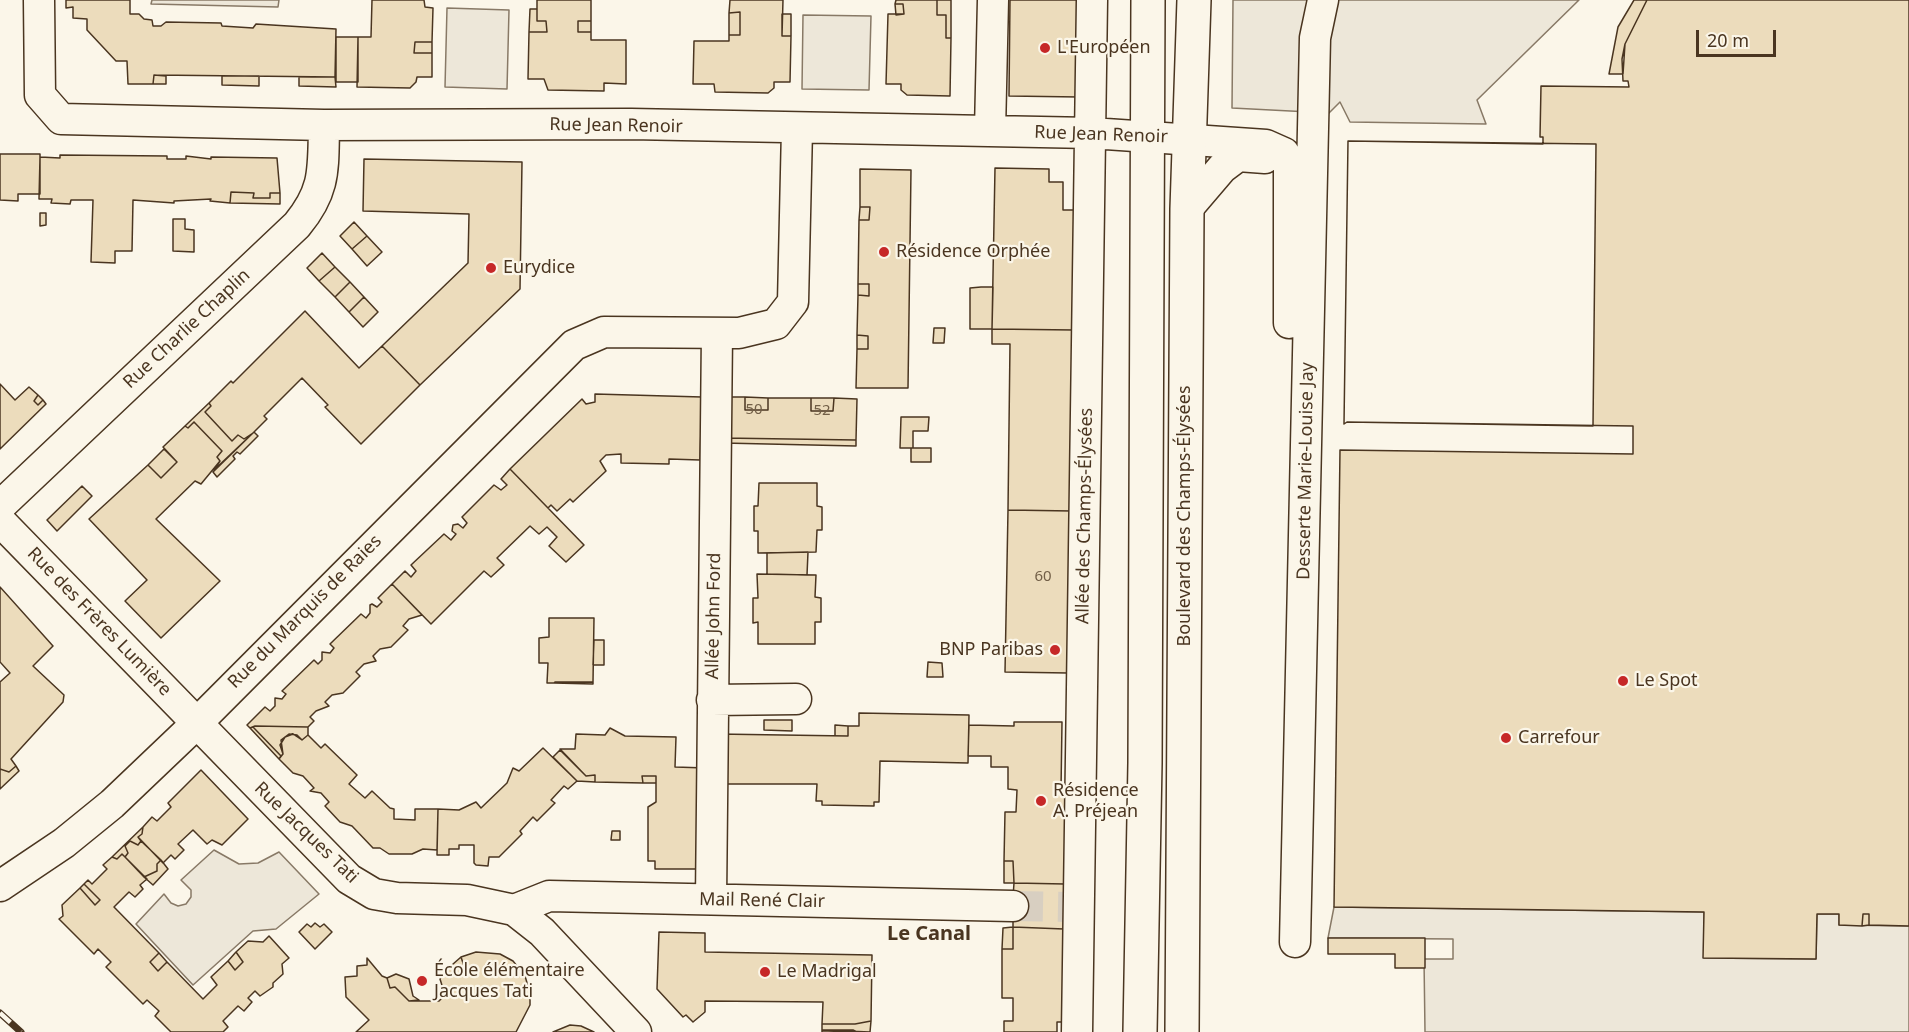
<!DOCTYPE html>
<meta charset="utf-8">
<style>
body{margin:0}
#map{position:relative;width:1909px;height:1032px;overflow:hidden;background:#fbf6e9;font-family:"Noto Sans",sans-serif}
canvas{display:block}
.scale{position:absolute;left:1696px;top:30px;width:80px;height:27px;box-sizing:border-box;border:3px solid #4a3520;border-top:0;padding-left:8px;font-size:18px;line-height:21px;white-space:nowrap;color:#4a3520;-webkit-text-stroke:4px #fbf6e9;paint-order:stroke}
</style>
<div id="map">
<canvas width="1909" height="1032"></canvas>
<div class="scale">20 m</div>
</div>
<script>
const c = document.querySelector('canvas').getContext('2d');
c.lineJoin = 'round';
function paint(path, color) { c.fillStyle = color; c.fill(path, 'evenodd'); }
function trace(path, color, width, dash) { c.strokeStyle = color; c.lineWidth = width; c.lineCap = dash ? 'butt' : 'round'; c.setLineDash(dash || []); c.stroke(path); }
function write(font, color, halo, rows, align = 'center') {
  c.font = font + ' "Noto Sans",sans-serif'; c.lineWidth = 4.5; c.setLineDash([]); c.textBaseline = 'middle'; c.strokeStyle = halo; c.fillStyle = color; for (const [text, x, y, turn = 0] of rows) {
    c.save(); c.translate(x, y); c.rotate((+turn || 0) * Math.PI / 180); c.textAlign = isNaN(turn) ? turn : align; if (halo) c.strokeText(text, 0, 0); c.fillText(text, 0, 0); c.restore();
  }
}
const parking = new Path2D(`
 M152 0H279L278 7 151 4Z
 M1233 0H1579L1477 100 1486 124 1350 122 1340 102 1329 113 1232 108Z
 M447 8 509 10 507 89 445 87Z
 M803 15 871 16 869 90 802 89Z
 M214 850 239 864 258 863 279 852 319 894 276 929 253 931 193 985 136 924 164 894 171 903 178 906 186 904 191 897V890L181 880Z
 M1334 907 1704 912V958L1816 959 1817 914H1839V925L1909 926V1032H1425L1424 959H1453V939L1328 938Z`);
const building = new Path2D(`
 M66 0H130V14H139L144 19 152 20 153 26H161L166 22 221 23 222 26 253 28 256 24 336 29 335 77 154 75 153 84H128L127 61H116L87 30V19L73 18V7L66 8Z
 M372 0H424L425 7 433 8 432 42H415L414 53H432V77H417L416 82 410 88 357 87 358 37H371Z
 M537 0H591V21H578V32H591V40H626V84L604 83V91L548 90 544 79H528L529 32H547L546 21H537Z
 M730 0H783L782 36H791L790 82H774V88L768 93 715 92 714 84H693L694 41H729V35H740V12L729 13Z
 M896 0H937V15H946V38H951L950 96 907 95 901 90V84H886L888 14H904L903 4H895Z
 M937 0H951V38H946V15H937Z
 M1010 0H1081L1079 97 1009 96Z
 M1634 0H1647L1625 44 1623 74H1609L1618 27Z
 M1647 0H1909V926L1869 925V914H1863L1862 926 1839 925V914H1817L1816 959 1703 958 1704 912 1334 907 1340 450 1633 454V426L1347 422 1344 424 1348 141 1543 144V137H1540L1541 86 1629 87 1628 81H1623L1622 59 1625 44Z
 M895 4H903L904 14 896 15Z
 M530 9H537V21H546L547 32H529Z
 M740 12V35H729V13Z
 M782 14H791V36H782Z
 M578 21H591V32H578Z
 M336 37H358V82H336Z
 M415 42H432V53H414Z
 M154 75 166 76V84H153Z
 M222 76H259V86L222 85Z
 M299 77H335L336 87 299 86Z
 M1348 141 1596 144 1593 426 1347 422 1344 424Z
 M0 154H40V194H18V201L0 200Z
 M60 155 167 156V159H186V156L211 159V157L277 158 280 193H270V198H253L254 193 231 192 230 203 210 201 211 199 174 201V203L133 200 132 251H115V263L91 262 93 200H71L70 204 51 203 52 199H39L40 157 60 158Z
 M364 159 522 162 520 289 420 385 382 346 468 263 469 214 363 211Z
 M995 168 1049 169V182H1063V210H1076L1074 330 992 329Z
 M860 169 911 170 908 388H856L857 349H868V336L857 335 858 295 869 296V284H858L859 220H869L870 207H860Z
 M231 192 254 193 253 198H270V193H280V204L230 203Z
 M860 207H870L869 220H859Z
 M40 213H46V225L40 226Z
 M173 219H185V229L194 230V252L173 251Z
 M354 222 367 236 352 249 340 236Z
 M367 236 382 252 367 266 352 249Z
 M322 253 335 267 319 281 307 268Z
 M335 267 350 282 335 297 319 281Z
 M350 282 364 297 349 312 335 297Z
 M858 284H869V296L858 295Z
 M981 287H993L992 329H970V288Z
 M364 297 378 312 363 327 349 312Z
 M305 311 359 368 382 346 420 385 361 444 325 407 328 405 302 378 264 416 267 419 253 433 244 439 238 435 232 441 205 412 211 406 209 403 231 381 233 383Z
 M934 328H945L944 343H933Z
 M992 329 1074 330 1072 511 1008 510 1010 344H992Z
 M857 335 868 336V349H857Z
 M0 384 15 400 29 387 38 395 34 401 38 405 43 400 46 404 0 449Z
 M595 394 702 397 700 460 669 459V464L621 463V454L606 455 600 461 606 471 573 502 570 499 557 511 551 505 548 508 510 469 582 399 586 404 595 402Z
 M38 395 43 400 38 405 34 401Z
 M723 397H745V410H768V398H811V411H833L834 398 857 399 856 440 723 438Z
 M745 397 768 398V410H745Z
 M811 398H834L833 411H811Z
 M209 403 211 406 205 412 232 441 238 435 244 439 253 433 214 470 220 461 217 457 222 451 194 422 188 428 185 426Z
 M901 417H929L928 431H913V448H900Z
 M194 422 222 451 217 457 220 461 201 484 195 481 156 519 220 581 161 638 125 601 147 580 89 519 148 465 161 478 177 462 163 447 185 426 188 428Z
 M254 432 258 436 240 454 237 452 233 456 235 459 217 477 213 472Z
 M723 438 856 440V446L723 443Z
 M911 448H931V462H911Z
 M164 449 177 462 161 478 148 465Z
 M510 469 584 545 566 562 549 546 557 537 547 527 539 534 530 526 497 558 504 565 491 577 484 571 431 624 392 584 405 571 411 577 416 571 411 565 444 534 451 540 456 534 452 531 453 525 458 524 463 528 467 523 462 517 494 485 501 490 507 485 501 479Z
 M759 483H817V506L822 507V530H817L816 552 758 553V531H754V506H758Z
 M82 486 92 496 57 531 47 520Z
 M1008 510 1072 511 1068 673 1005 672Z
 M808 552 807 575 767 574V553Z
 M757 574 816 575 815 597 821 598V622H815V644H758V622L753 623V598H758Z
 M392 584 422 615 409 619 403 626 408 630 391 647 380 649 373 656 376 661 364 664 356 672 360 676 343 693 332 695 325 702 329 706 316 711 310 717 314 721 308 727 255 726 250 728 247 725 265 707 270 711 275 706V698L282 699 286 694 282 691 314 660 318 664 322 660V652L330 653 334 648 330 644 361 614 366 618 370 613V605L372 604 377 607 382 602 378 598Z
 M0 587 53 646 33 666 64 695 63 702 11 759 16 766 9 772 0 769V682L10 673 0 662Z
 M549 618H594L593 682 547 683 548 663H539V638L549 637Z
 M594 640H604V665H593Z
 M928 662 942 663 943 677H927Z
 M593 682V684L554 683 555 682Z
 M859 713 969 715 968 763 880 761 879 802H874V806L822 805V801H816L817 784H717V734L848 736V726H859Z
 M764 720H792V731L764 730Z
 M1014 722H1062L1061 790H1067L1065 884 1014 883 1013 861H1004L1005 812H1016L1017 790 1008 789V767H991V756H968L969 725 1014 726Z
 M835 725 848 726V736H835Z
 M255 726 308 727V735L302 740 293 734 285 737 280 745 283 754 281 756 253 727Z
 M253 727 281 756 279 759 250 728Z
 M610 728 625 736 676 737 675 767 706 768 705 869H655V861H648V807L656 802V776H642L643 783 595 782V775L586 776 560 749H575L576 734 605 735Z
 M289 734 297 735 302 740 308 735 321 748 325 744 357 775 349 784 365 798 372 791 390 808 394 809V819L415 820V809H438L437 850 423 849 412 854H389L380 848H373L352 826 340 822 325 806 329 802 321 793 310 791 314 788 303 776 293 773 279 759 283 754 281 740Z
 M543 748 577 781 568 789 564 786 551 800 555 803 537 821 533 817 520 831 522 834 499 857H489L488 866 476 865 474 863V845H459V849H449V855H437L438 809 459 810 476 802 481 808 507 783 513 768 519 771Z
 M560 750 586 776 595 775V782L577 781 553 757Z
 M16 766 19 771 0 789V769L9 772Z
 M201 770 248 819 222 845 212 840 207 844 193 830 178 844 184 850 175 859 171 855 163 863 138 837 142 834 143 827 152 817 157 821 171 807 168 803Z
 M642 776H656V783H643Z
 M143 827 142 834 138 837 141 841 138 845 130 841 125 846 128 853 125 857 122 854 117 859 112 857Z
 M612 831H620V840H611Z
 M130 841 138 845 141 841 161 860 157 864V871L144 877 125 857 128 853 125 846Z
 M122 854 147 879 140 885 143 889 135 897 129 892 114 907 159 953 150 962 158 971 167 962 203 999 217 985 211 977 228 961 235 970 243 962 236 952 248 941 263 942 269 936 289 958 282 964 283 974 273 983V987L260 996 255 991 248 998 252 1002 244 1011 238 1006 223 1021 228 1027 223 1032H171L155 1016 159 1011 147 1000 143 1004 106 967 111 962 98 949 94 954 59 919 63 916 62 905 80 888 95 905 100 900 84 884 88 880 92 884 107 869 103 865 112 857 117 859Z
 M161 860 168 869 153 885 144 877 157 871V864Z
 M1004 861H1013L1014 883H1004Z
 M1014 883 1065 884 1064 929 1013 927V912L1040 913V898L1013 897Z
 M84 884 100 900 95 905 80 888Z
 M1013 897 1040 898V913L1013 912Z
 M1863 914H1869V925L1862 926Z
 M315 923 320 927 324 924 332 932 315 949 299 932 307 924 311 927Z
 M1013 927V949H1002L1003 928Z
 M1013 927 1064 929 1063 1022H1057V1032H1004V1021H1013V998H1002V949H1013Z
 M659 932 705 933V952L872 955 871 1021 855 1024H822L823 1002 705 1001V1012L693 1022 686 1015 683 1017 657 989Z
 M1328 938H1425V968H1395V954H1328Z
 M236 952 243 962 235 970 228 961Z
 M476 952 500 954 513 961 525 976 530 993V1005L516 1032H356L369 1020 346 997 345 977 357 976V966L367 965V958L382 976 387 978 390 988 395 987 409 1001H439L445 995 440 979 444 972 458 977 465 969 461 957Z
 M159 953 167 962 158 971 150 962Z
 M461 957 465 969 458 977 444 972Z
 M396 974 409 979 413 996 419 1000 409 1001 395 987 390 988 387 978Z
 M871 1021 870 1032 822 1030V1024H855Z
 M570 1025 581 1026 594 1032H553Z
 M822 1030H853L857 1032H822Z`);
const minorTunnel = new Path2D(`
 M1013 906 1065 907`);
const minor = new Path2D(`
 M39 0 40 95 61 119 324 125 631 124 1091 133 1266 145 1284 153 1289 164V323
 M990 131 993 0
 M1187 209 1222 168 1238 156 1265 158
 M0 506 297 225C326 190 323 169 324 125
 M0 521 349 879 374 894 397 898 467 900 514 910 542 932 636 1032
 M712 700 796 699
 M0 886 64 843 112 804 196 724 574 345 604 332 739 333 776 324 793 302 797 129
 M711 899 717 333
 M514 910 549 896 1013 906
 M1295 942 1315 38 1323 0
 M1077 1032 1092 0`);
const major = new Path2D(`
 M1140 1032 1145 763 1148 0
 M1182 1032 1187 209 1194 0`);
const rail = new Path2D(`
 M0 1013 21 1032`);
const markers = [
 [1045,48,6,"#c62828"],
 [884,252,6,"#c62828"],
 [491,268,6,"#c62828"],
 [1055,650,6,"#c62828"],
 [1623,681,6,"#c62828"],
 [1506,738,6,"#c62828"],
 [1041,801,6,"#c62828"],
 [765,972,6,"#c62828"],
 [422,981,6,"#c62828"]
];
const numberNames = [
 ["50",754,410],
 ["52",822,411],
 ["60",1043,577]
];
const poiNames = [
 ["L'Européen",1057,48],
 ["Résidence Orphée",896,252],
 ["Eurydice",503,268],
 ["BNP Paribas",1043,650,"right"],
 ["Le Spot",1635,681],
 ["Carrefour",1518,738],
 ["Résidence",1053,791],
 ["A. Préjean",1053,812],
 ["École élémentaire",434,971],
 ["Jacques Tati",434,992],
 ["Le Madrigal",777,972]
];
const streetNames = [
 ["Rue Jean Renoir",616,126,1],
 ["Rue Jean Renoir",1101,135,2],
 ["Rue Charlie Chaplin",187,329,-43],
 ["Desserte Marie-Louise Jay",1306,471,-89],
 ["Allée des Champs-Élysées",1085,516,-89],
 ["Boulevard des Champs-Élysées",1185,516,-90],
 ["Rue du Marquis de Raies",305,612,-45],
 ["Allée John Ford",714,616,-89],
 ["Rue des Frères Lumière",99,622,46],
 ["Rue Jacques Tati",306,833,44],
 ["Mail René Clair",762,901,1]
];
const neighbourhoodNames = [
 ["Le Canal",929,934]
];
paint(parking, '#ede7d9');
trace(parking, '#887966', 1.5);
paint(building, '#ecdcbc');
trace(building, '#4a3520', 1.5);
trace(minorTunnel, '#d8cfc1', 30, [30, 15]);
trace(minor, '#4a3520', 33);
trace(major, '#4a3520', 36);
trace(minor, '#fbf6e9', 30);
trace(major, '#fbf6e9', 33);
trace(rail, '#4a3520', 7);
trace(rail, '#fbf6e9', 4.5, [14]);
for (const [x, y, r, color] of markers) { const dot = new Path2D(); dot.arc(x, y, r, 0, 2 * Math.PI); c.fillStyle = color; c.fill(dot); trace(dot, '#fbf6e9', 2); }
write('15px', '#725f47', null, numberNames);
write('18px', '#4a3520', '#fbf6e9', poiNames, 'left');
write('18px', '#4a3520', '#fbf6e9', streetNames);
write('bold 20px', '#4a3520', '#fbf6e9', neighbourhoodNames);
</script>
